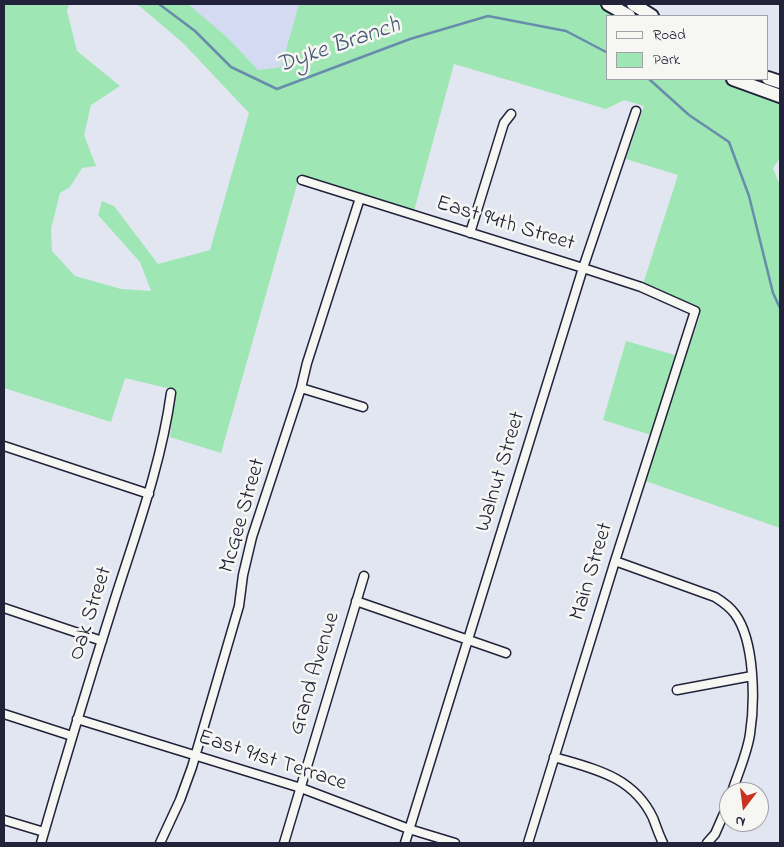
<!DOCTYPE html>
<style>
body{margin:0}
#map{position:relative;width:784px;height:847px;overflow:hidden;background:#e2e6f1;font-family:"Indie Flower",sans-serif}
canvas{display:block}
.frame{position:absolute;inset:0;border:5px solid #22223b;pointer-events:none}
.legend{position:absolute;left:606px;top:15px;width:162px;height:65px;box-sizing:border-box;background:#f6f6f2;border:1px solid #a1a1a9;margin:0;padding:6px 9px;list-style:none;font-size:15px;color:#22223b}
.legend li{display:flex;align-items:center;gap:10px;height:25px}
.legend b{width:25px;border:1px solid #a1a1a9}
.north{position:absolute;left:719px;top:782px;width:50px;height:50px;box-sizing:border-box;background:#f6f6f2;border:1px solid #a1a1a9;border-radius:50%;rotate:195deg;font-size:14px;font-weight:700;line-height:20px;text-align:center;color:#22223b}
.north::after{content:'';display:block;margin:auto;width:18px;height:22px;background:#c8321e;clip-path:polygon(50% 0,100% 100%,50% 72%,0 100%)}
</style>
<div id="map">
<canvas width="784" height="847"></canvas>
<div class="frame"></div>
<ul class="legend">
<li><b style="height:6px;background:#f6f6f2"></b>Road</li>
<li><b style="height:14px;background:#9ee6b4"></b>Park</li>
</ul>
<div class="north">N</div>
</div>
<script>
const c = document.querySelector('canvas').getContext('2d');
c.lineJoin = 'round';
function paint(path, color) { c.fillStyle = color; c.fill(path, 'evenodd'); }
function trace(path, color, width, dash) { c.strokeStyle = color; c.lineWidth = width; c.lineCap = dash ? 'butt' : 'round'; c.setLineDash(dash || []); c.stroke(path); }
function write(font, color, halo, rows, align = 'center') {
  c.font = font + ' "Indie Flower",sans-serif'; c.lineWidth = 5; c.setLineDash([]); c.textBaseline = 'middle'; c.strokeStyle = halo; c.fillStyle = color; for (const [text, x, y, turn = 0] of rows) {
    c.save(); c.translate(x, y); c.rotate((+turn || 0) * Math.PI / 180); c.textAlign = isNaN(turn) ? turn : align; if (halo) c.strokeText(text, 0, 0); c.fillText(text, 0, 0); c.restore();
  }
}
const built = new Path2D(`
 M188 4H299L281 67 258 70 228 38Z`);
const green = new Path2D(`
 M4 4H69L67 11 77 51 120 86 91 105 84 135 96 166 82 168 70 187 60 193 51 229 52 251 75 276 121 289 151 291 140 262 98 215 102 201 114 206 158 264 210 250 249 113 183 43 137 4H188L228 38 258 70 281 67 299 4H598L619 16H608V79H723L736 86 780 101V158L773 168 780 186V528L637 478 651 435 603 420 626 341 685 358 700 316 698 308 643 284 678 175 626 159 644 106 624 100 606 109 454 64 414 211 300 174 221 453 170 437 175 390 125 378 111 422 4 388Z`);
const stream = new Path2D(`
 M159 4 195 31 231 67 277 89 410 39 488 16 566 31 608 53
 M649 79 689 115 729 142 749 196 773 293 780 308`);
const street = new Path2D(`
 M302 180 583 268 641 287 695 311 615 561 528 843
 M470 233 504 123 511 114
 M301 388 363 407
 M4 446 149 494
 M615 561 715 597C723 602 730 607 735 614 755 641 755 702 750 734 747 754 738 773 732 792
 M356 601 506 653
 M4 608 102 641
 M677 690 752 676
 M4 714 72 736
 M77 719 301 788 409 829 455 843
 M554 757C594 769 633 776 653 818 656 826 659 835 663 843
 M4 820 44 832
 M41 843C64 763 88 684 113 605 135 535 161 466 171 393
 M160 843 180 800 192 767 239 606 243 575 252 537 301 388 307 363 360 198
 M284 843 364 576
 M405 843 583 268 636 111
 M707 843 715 834 729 802`);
const primary = new Path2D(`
 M608 4 629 16
 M633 4 652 16
 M768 78 780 82
 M733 79 780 96`);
const streetNames = [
 ["East 94th Street",505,225,17],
 ["Walnut Street",502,472,-73],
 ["McGee Street",244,516,-74],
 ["Main Street",593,572,-73],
 ["Oak Street",92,614,-72],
 ["Grand Avenue",316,674,-73],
 ["East 91st Terrace",272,762,18]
];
const waterNames = [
 ["Dyke Branch",339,47,-19]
];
paint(built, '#d4daf1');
paint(green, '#9ee6b4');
trace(stream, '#688cac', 2.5);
trace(street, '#22223b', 11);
trace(primary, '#22223b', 16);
trace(street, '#f6f6f2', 8);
trace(primary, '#f6f6f2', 12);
write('22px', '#22223b', '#f6f6f2', streetNames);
write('italic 24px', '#455774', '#f6f6f2', waterNames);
</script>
